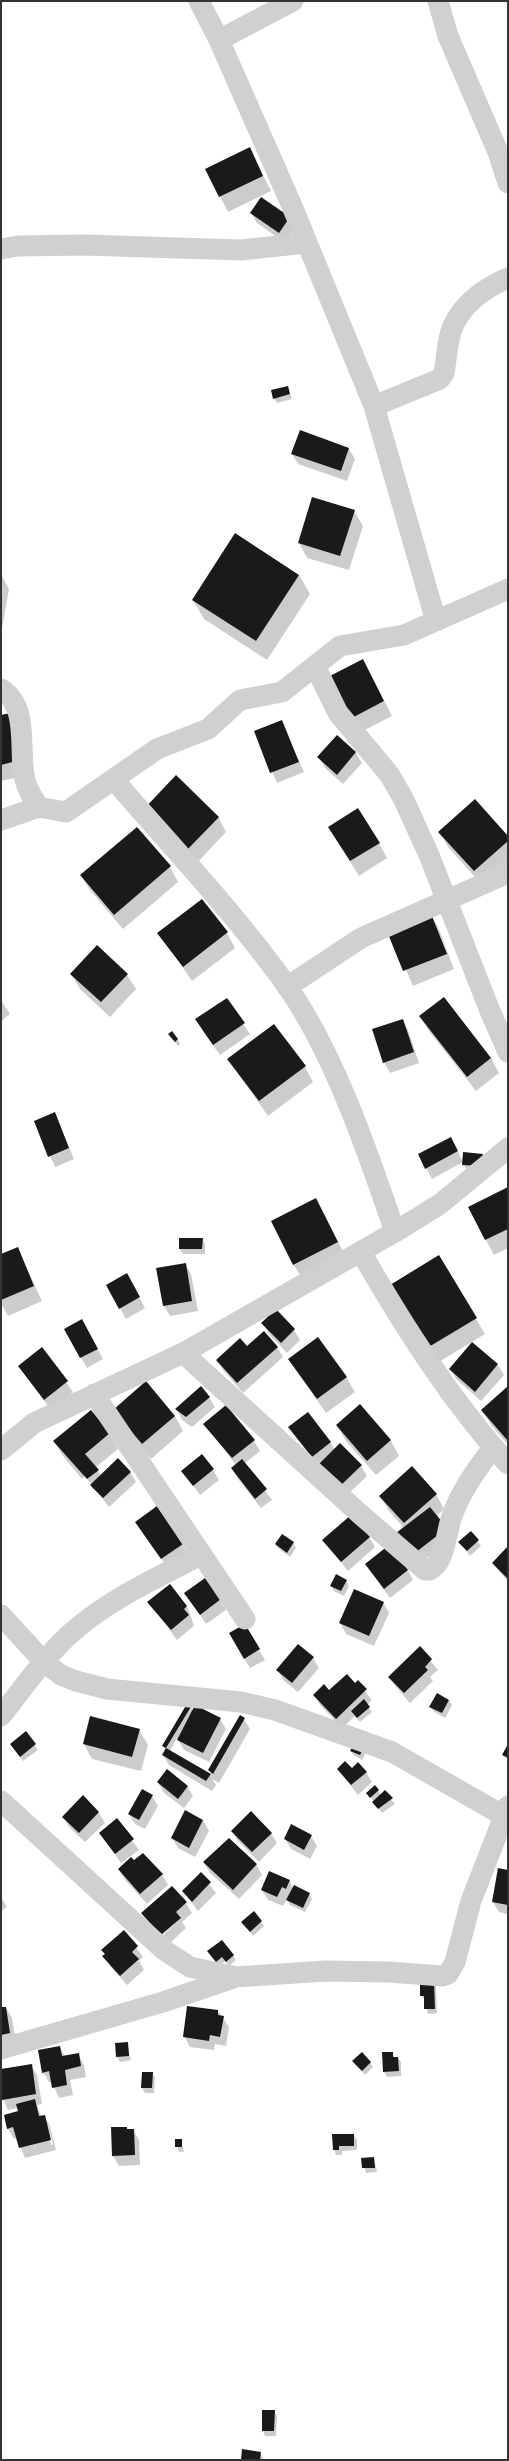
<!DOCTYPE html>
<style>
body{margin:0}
#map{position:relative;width:509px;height:2461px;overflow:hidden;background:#fff;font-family:"Roboto Condensed",sans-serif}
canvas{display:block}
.frame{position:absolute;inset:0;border:2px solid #333;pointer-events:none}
</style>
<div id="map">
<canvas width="509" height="2461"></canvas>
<div class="frame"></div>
</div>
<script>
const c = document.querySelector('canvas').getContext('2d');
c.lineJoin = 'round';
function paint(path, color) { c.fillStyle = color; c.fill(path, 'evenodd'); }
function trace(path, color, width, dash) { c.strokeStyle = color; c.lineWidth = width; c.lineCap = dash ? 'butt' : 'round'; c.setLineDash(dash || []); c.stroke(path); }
const shadow = new Path2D(`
 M250 149 271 191 228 212 207 170Z
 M261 198 295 228 285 243 257 223 251 213Z
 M288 387 292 399 277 403 274 398Z
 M301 431 349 449 355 459 347 481 298 464 292 454Z
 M354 511 363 526 349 570 307 558 299 543Z
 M1 574 9 589 1 634Z
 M299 575 310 594 267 660 204 619 193 600Z
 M371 675 392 716 357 734 328 678Z
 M1 716 28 775 1 781Z
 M281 721 304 772 277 783 255 732Z
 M337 737 356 753 362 763 343 784 325 768 319 757Z
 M143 811 218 817 226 832 194 866Z
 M137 828 170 867 178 882 123 929 90 890 81 875Z
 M440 832 508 837V863L483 886 448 847Z
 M338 842 379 843 387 858 359 876Z
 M429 912 438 927 454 969 413 986 388 929Z
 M159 933H227L235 948 192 981Z
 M71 974 127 975 136 989 110 1017 80 989Z
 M444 998 491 1058 499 1073 476 1091 429 1031 421 1016Z
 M226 999 250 1034 220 1055 202 1030Z
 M1 1000 10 1014 1 1021Z
 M402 1020 408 1030 419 1063 390 1073 384 1062Z
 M169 1035 178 1039 180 1044 178 1046Z
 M228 1059 305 1067 313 1082 268 1116Z
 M55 1114 74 1159 55 1167 35 1121Z
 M456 1148 463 1162 485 1160 466 1169 463 1162 432 1179 419 1155Z
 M508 1188V1248L494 1255 469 1208Z
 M324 1214 346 1257 302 1279 294 1265Z
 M202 1239 205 1244V1254H183L180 1249Z
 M17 1248 42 1301 8 1316 1 1303V1255Z
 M439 1257 485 1334 437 1363 391 1285Z
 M185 1264 191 1274 198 1311 170 1316 164 1306Z
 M127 1274 145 1308 126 1319 107 1285Z
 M276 1310 294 1330 300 1340 287 1353 268 1333 263 1323Z
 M65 1329 87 1330 103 1359 87 1368Z
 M472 1343 498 1365 504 1375 481 1401 456 1379 450 1369Z
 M247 1347H277L283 1357 243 1393 223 1370 217 1360Z
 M42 1348 73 1392 51 1410 19 1366Z
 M289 1360 346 1377 355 1392 326 1413Z
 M508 1387V1445L491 1425 482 1410Z
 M209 1397 215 1407 192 1427 182 1420 177 1410Z
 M360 1406 391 1441 399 1456 376 1475 346 1441 337 1426Z
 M175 1416 183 1431 151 1459 122 1425Z
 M205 1424 254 1441 260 1451 245 1463 272 1500 261 1508 238 1479 232 1468 236 1465Z
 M289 1427 330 1442 335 1450 361 1466 367 1476 346 1496 318 1467Z
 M109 1434 118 1449 96 1467 101 1476 130 1472 136 1482 109 1507 85 1476 82 1479 63 1456 54 1441Z
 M213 1470 219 1480 200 1495 183 1472Z
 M436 1494 444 1509 436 1517 452 1538 418 1565 404 1528 389 1511 380 1496Z
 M142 1532 182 1544 188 1554 168 1568Z
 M470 1532 481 1546 470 1556 460 1542Z
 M369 1537 375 1547 348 1571 324 1540Z
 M293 1543 296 1548 290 1557 279 1549 276 1545Z
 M508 1548V1582L493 1563Z
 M366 1565 408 1570 413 1580 390 1598Z
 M346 1581 349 1586 344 1596 334 1591 331 1586Z
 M169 1585 187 1606 194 1626 177 1640 149 1602Z
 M354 1590 383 1602 389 1613 374 1646 346 1634 340 1623Z
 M186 1593 220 1600 226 1610 206 1624Z
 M244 1625 265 1660 250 1668 230 1634Z
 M420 1648 438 1670 430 1677 433 1681 410 1703 396 1687 390 1677Z
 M313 1658 319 1668 298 1692 283 1680 278 1670Z
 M358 1682 372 1700 367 1705 372 1712 360 1722 355 1716 342 1728 320 1705 315 1695Z
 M449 1700 452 1705 445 1718 433 1711 431 1707Z
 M188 1704 193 1710 220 1719 226 1729 209 1762 184 1750 177 1738 170 1751 212 1776 209 1770 240 1717 244 1719 250 1729 219 1783 212 1779 216 1785 212 1791 169 1765 163 1755 165 1751 163 1746Z
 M139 1730 148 1745 141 1771 92 1759 84 1744Z
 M26 1733 38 1750 23 1761 14 1749Z
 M363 1750 365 1755 362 1760 354 1755 351 1751Z
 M338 1769 366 1772 372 1782 358 1795Z
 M158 1783 187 1786 193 1796 184 1808 164 1793Z
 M378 1790 381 1795 385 1792 395 1804 382 1813 368 1793Z
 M152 1796 158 1806 145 1829 135 1824 129 1814Z
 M83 1797 99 1813 105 1823 85 1842 69 1827 63 1817Z
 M117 1820 139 1850 121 1863 100 1833Z
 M203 1820 209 1831 195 1857 178 1848 172 1838Z
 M232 1831 271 1833 277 1843 259 1862 238 1841Z
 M311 1836 317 1846 310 1859 291 1849 285 1839Z
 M134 1862 162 1874 168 1885 147 1904 125 1880 119 1870Z
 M204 1863 256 1864 262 1875 239 1899 210 1873Z
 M508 1871V1914L499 1912 493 1902Z
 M201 1873 216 1893 198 1911 183 1891Z
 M289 1880 293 1888 309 1894 312 1899 305 1912 290 1905 287 1899 283 1906 268 1900 262 1890Z
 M1 1897 7 1907 1 1911Z
 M186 1903 192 1913 182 1922 186 1928 168 1945 161 1937 180 1919V1917L159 1936 142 1913Z
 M253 1912 264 1926 253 1936 242 1922Z
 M124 1931 143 1957 139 1961 144 1970 127 1985 110 1966 103 1950Z
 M233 1955 236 1960 229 1966 225 1961 219 1966 211 1956Z
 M434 1982 436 1987 437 2013 428 2014 425 2000 421 1995Z
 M1 2008H6L12 2018 16 2043 1 2046Z
 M218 2011 229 2027 226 2046 215 2044 214 2050 190 2047 184 2036Z
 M127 2043 131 2060 120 2062 117 2057Z
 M60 2047 65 2057 78 2054 84 2065 86 2077 70 2080 73 2095 59 2098 52 2082H49L43 2072Z
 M383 2053H392L395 2058H398L401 2062V2076L387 2077 384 2072Z
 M354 2061 370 2062 373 2067 365 2075Z
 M31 2065 37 2075 42 2104 37 2105 41 2116H44L50 2126 56 2150 25 2158 17 2138 14 2139 8 2129 19 2112 18 2108 8 2110 3 2099 1 2070ZM46 2125H48L53 2144 51 2145Z
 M152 2073 155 2078 154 2093H145L142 2088Z
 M126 2128 128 2130H133L139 2140 140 2165 119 2166 113 2156Z
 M354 2135 357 2140V2150L342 2151V2155H336L334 2150Z
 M176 2140H181L184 2152H179Z
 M374 2158 377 2172 366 2173 362 2159Z
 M274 2411 277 2416 276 2436H265L263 2431Z
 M260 2453 264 2460H242Z`);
const building = new Path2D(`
 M250 147 263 176 219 197 205 169Z
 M261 197 290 217 279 233 250 213Z
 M288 386 290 394 273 399 271 390Z
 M300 430 349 448 341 471 291 454Z
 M312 497 355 510 340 556 298 543Z
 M235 533 299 575 256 641 192 600Z
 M363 659 384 701 348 720 326 678Z
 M10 713 20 760 1 765V715Z
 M282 720 299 762 270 773 254 731Z
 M337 735 356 752 337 775 317 757Z
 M176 775 219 817 185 852 142 811Z
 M475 799 508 836V841L474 871 438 832Z
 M358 808 380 843 350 861 328 827Z
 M137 827 171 866 114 915 80 875Z
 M202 899 228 932 183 967 157 933Z
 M430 911 447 954 403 971 386 929Z
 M97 945 128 974 101 1002 70 974Z
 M444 997 491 1058 467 1077 419 1016Z
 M227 998 245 1023 213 1045 195 1019Z
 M403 1019 414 1052 383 1063 372 1029Z
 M274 1024 306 1066 259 1101 227 1059Z
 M172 1031 178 1039 175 1042 168 1034Z
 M55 1112 69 1148 48 1157 34 1121Z
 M451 1137 458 1151 425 1169 418 1154Z
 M463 1152 483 1154 481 1166 462 1165Z
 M508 1187V1229L485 1240 468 1207Z
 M316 1198 338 1242 293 1265 271 1221Z
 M179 1238H203L202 1249H179Z
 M18 1247 34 1286 1 1300V1254Z
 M439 1255 477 1318 427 1348 390 1285Z
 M186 1263 192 1301 163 1306 156 1268Z
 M127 1273 140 1297 119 1309 106 1285Z
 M276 1309 295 1329 281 1343 261 1323Z
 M82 1319 98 1349 80 1358 64 1329Z
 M264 1331 278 1347 237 1383 216 1360 240 1338 247 1346Z
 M318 1337 347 1377 317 1399 288 1359Z
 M472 1342 498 1364 475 1392 449 1369Z
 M42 1347 68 1381 44 1400 18 1366Z
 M146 1381 175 1416 142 1444 113 1410Z
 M201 1386 210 1397 186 1417 175 1409Z
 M508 1386V1441L481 1410Z
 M360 1404 391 1440 367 1461 336 1425Z
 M226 1405 255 1440 232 1458 203 1424Z
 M91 1410 110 1433 85 1454 99 1470 87 1479 53 1441Z
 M308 1412 331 1442 312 1457 288 1427Z
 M340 1443 362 1465 339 1487 318 1465Z
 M202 1454 214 1469 193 1486 181 1471Z
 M118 1458 131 1472 103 1498 90 1485Z
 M242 1459 267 1489 255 1499 231 1468Z
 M412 1466 437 1494 404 1523 379 1496Z
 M157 1506 183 1544 161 1559 135 1522Z
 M430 1507 447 1528 411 1556 396 1533Z
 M351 1515 370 1537 341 1562 322 1540Z
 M471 1531 479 1540 467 1551 458 1542Z
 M282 1534 294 1542 287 1553 275 1544Z
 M389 1545 408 1570 384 1589 365 1564Z
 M508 1546V1579L492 1563Z
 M336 1574 347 1580 341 1591 330 1586Z
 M205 1578 221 1599 200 1615 184 1593Z
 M170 1584 187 1606 184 1609 189 1615 171 1630 147 1602Z
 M354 1589 384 1602 369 1636 339 1623Z
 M245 1624 260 1649 244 1659 229 1633Z
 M298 1644 314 1657 292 1683 276 1670Z
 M420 1646 432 1659 425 1667 428 1670 404 1693 388 1677Z
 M347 1674 355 1683 358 1680 367 1689 336 1719 313 1695 324 1684 329 1690Z
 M437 1693 449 1700 442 1713 429 1707Z
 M364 1699 370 1707 357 1718 351 1711Z
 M188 1702 192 1705 166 1748 211 1774 206 1781 162 1755 166 1748 162 1746Z
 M195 1705 221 1718 203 1753 177 1740Z
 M240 1715 245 1718 213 1774 208 1770Z
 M90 1716 140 1729 132 1757 83 1744Z
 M26 1731 36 1744 20 1757 10 1744Z
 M354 1744 363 1749 360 1755 350 1751Z
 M508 1744V1758L502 1755Z
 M345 1761 352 1768 358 1762 367 1772 351 1785 337 1769Z
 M167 1769 188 1786 178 1799 157 1782Z
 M375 1785 379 1790 370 1798 366 1793Z
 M142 1789 153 1795 139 1820 128 1814Z
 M385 1790 393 1798 378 1809 372 1802Z
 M83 1795 99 1812 79 1833 62 1817Z
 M185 1810 203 1820 189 1848 171 1838Z
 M251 1811 272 1833 252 1852 231 1831Z
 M117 1818 134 1839 115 1854 99 1833Z
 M291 1824 312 1835 304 1850 284 1839Z
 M229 1838 257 1864 233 1890 203 1862Z
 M143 1853 163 1874 140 1894 118 1869 131 1857 134 1860Z
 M498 1868 508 1870V1905L492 1902Z
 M269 1871 290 1880 286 1889 282 1887 277 1897 261 1890Z
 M201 1872 211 1882 192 1902 182 1891Z
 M294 1885 310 1893 303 1908 286 1900Z
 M172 1886 187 1902 176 1912 181 1918 161 1935 141 1913Z
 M254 1911 262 1921 250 1932 241 1922Z
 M124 1930 138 1946 132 1952 139 1959 120 1976 102 1956 105 1954 101 1950Z
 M222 1940 234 1955 226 1962 222 1957 216 1962 207 1951Z
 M420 1981H434L435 2009H424V1996H420Z
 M187 2006 218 2010V2015L224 2016 220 2037 210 2035 209 2041 183 2037Z
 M1 2007H6L10 2033 1 2035Z
 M128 2042 129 2056 116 2057 115 2043Z
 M60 2046 62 2056 79 2053 81 2066 65 2070 67 2085 52 2088 49 2071 42 2073 38 2050Z
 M362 2052 371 2062 362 2071 352 2061Z
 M382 2052H393V2057H398L399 2071 383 2072Z
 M32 2064 36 2094 2 2100 1 2069Z
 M142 2072H153L152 2088H141Z
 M35 2099 39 2116 45 2115 51 2140 19 2148 13 2127 7 2129 4 2115 18 2111 16 2104Z
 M111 2127H127V2129H134L135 2155 112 2156Z
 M332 2134H354V2146H339V2150H333Z
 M175 2139H182V2147H175Z
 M374 2157 375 2168H362L361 2158Z
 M262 2410H275L274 2431H262Z
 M242 2449 261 2452 260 2460H241Z`);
const minor = new Path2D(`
 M199 1 219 40 292 206 374 406 436 621
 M438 1 448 36 498 152 508 183
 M219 40 293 1
 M1 249 18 246 85 245 241 250 306 243
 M374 406 440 379 444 373C447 357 447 338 454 324 465 302 487 287 508 278
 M315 666 338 713 389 774 403 798 429 855 490 1011 508 1052
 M1 689C29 706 19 748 24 775 26 788 32 797 39 807L66 812 157 749 208 729 240 700 282 692 340 646 404 635 508 589
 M114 780C172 847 235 913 287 986 335 1055 368 1153 395 1232
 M1 820 39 807
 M287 987 361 938 508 873
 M361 1252C404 1327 450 1399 508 1464
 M183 1353 360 1514 425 1570H430C445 1562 446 1534 451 1519 460 1492 476 1470 493 1448
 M94 1394 245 1619
 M1 1450 34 1423 183 1353 395 1232 440 1204 508 1148
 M1 1615 44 1662 61 1675 76 1681 107 1689 241 1702 275 1710 392 1752 504 1816
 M1 1716C23 1688 44 1658 70 1634 108 1599 158 1578 202 1554
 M1 1801 164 1950 190 1967 236 1977 326 1971 389 1972 442 1976 448 1974 455 1962 471 1901 508 1806
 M1 2049 163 2002 236 1977`);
paint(shadow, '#0003');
paint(building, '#1a1a1a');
trace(minor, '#d0d0d0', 21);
</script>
